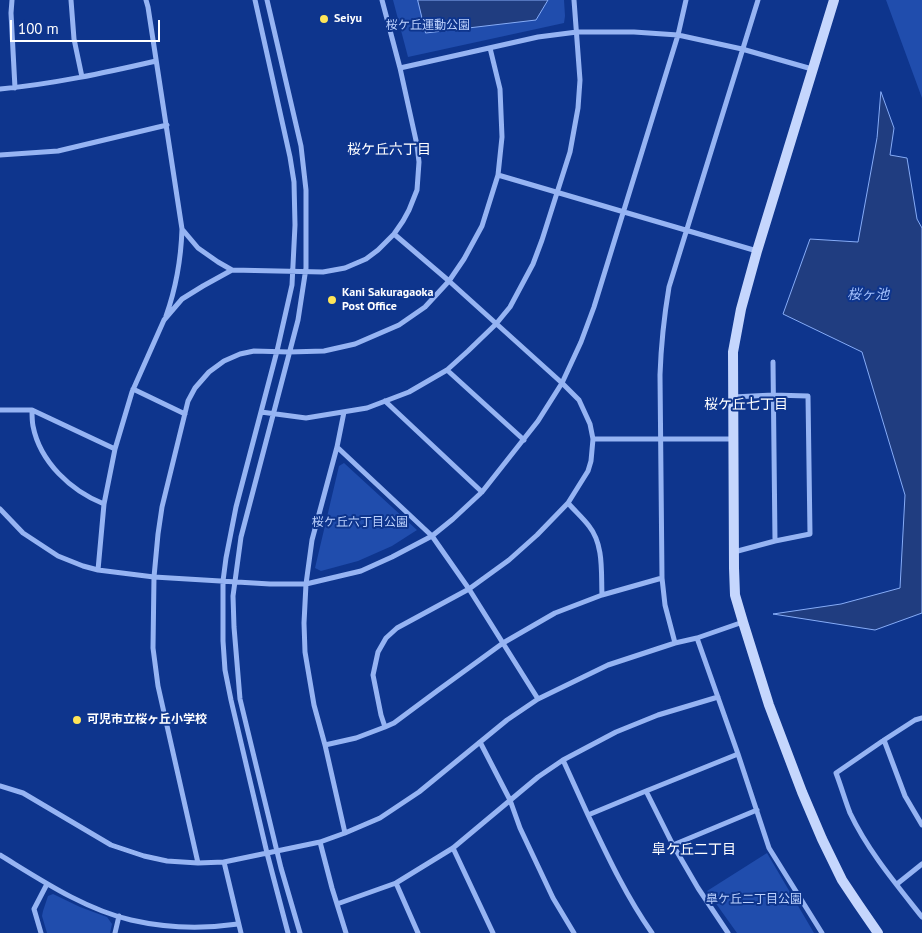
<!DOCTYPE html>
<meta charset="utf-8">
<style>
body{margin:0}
#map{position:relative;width:922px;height:933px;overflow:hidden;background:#0e358d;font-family:"PT Sans",sans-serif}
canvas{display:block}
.scale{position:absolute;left:10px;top:20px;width:150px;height:22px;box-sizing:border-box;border:2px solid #fff;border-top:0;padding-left:6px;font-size:15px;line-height:18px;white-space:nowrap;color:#fff;-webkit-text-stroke:4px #0e358d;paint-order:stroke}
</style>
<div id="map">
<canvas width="922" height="933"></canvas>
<div class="scale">100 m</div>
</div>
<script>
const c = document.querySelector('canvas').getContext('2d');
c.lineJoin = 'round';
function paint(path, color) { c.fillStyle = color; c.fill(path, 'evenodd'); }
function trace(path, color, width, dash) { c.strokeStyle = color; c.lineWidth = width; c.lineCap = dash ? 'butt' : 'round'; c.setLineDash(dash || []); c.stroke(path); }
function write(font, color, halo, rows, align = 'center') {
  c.font = font + ' "PT Sans","Noto Sans JP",sans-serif'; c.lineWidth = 4; c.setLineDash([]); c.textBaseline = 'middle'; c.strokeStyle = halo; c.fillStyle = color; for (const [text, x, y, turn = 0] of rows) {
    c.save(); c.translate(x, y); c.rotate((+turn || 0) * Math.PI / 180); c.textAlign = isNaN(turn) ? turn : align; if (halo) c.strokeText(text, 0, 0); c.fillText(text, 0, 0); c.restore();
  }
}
const green = new Path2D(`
 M393 0H564L565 16 564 23 408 57Z
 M886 0H922V98Z
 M344 463 417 530 392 546 358 561 321 571 315 568 339 466Z
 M767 853 814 933H737L707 891Z
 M53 894 80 907 107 917 112 924 110 933H47L42 916 43 911 48 896Z`);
const water = new Path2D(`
 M418 0H548L536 20 426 33Z
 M881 92 894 128 890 155 907 158 917 219 922 228V613L875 630 773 614 841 604 900 588 905 495 862 352 783 314 810 239 858 242 877 138Z`);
const street = new Path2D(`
 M12 0 11 13 15 88
 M71 0 74 39 82 77
 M146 0 148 7 182 229 198 248 218 262 232 270 323 272 345 268 366 259 378 250 394 234 403 221 409 210 417 190 419 162 417 145 400 68 382 0
 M255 0 290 157 294 182 295 225 292 285 277 351 236 507 226 558 223 581V641L225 670 231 700 267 853 288 933
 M267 0 301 146 306 190V268L298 320 241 537 233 596 234 627 240 699 281 868 300 933
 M400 68 538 37 577 32H634L678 35 742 49 812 69
 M0 89C53 84 104 73 156 61
 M0 155 58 151 167 125
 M498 175 757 251
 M166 316C176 288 181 259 182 229
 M773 362 775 541
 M447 370 524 440
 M133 389 185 414
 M733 397 773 395 808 396 810 534 775 541 734 552
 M385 401 482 492
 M0 410H32L115 449
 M32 410C32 415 32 421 33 426 40 462 71 491 104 504
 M261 412 306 418 367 408 409 392 447 370 468 351 496 324 510 307 533 264 542 240 570 152 578 108 580 80 574 0
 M344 412 337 447 312 540 306 584 304 623 305 652 314 705 325 745 345 833
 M593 439H733
 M337 447 432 536 469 589 538 699
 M568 503C575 511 583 518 589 526 604 545 601 572 602 595
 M0 509 23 533 58 556 83 566 98 570 154 577 270 584H306L361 571 392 557 432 536 453 519 482 492 538 421 562 383 581 342 594 307 678 35 686 0
 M98 570 104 504 115 449 132 392 164 320 182 299 203 286 232 270
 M697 638 738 754 769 848 822 933
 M675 643 665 605 662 578 660 375C661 345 664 317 669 287L758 0
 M922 718 915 720 884 740 836 773C841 786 845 800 850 813 868 851 896 884 922 917
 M385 727 394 723 437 691 503 643 555 613 602 595 662 578
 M884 740 905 796 922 825
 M480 742 510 800 520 828 553 898 574 933
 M325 745 356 738 385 727 381 715 373 675 378 652 386 638 397 628 469 589 509 560 537 535 568 503 588 471 591 461 593 439 590 424 579 400 562 383 449 281 394 234
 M563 760 616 732 658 715 718 697
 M0 786 23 793 111 845 144 856 167 861 198 863 224 862 320 842 345 833 380 818 419 792 507 720 538 699 608 665 675 643 697 638 743 622
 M646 791 738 754
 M588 815C607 855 626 896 652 933
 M320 842 332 888 346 933
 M673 845 757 810
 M453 848 493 933
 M0 855C41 880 84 909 131 920 166 928 203 929 238 924
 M224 862 241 933
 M198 863 158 686 153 648 154 577 158 534 162 507 188 401 195 388 209 372 224 361 240 354 254 351 289 352 324 351 355 344 399 325 425 307 449 281 464 259 482 226 498 175 502 137 500 89 490 48
 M396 883 418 933
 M897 884 922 864
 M337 904 396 883 453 848 538 777 563 760 588 815 646 791 673 845 698 888 728 933
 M41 933 34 909 47 884
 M115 933 119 916`);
const secondary = new Path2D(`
 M834 0 757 251 741 309 733 352 734 568 735 595 743 622 769 705 802 792 822 839 842 880 858 904 878 933`);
const markers = [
 [324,19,5,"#ffe558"],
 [332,300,5,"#ffe558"],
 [77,720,5,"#ffe558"]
];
const poiNames = [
 ["Seiyu",334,19],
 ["Kani Sakuragaoka",342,293],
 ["Post Office",342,307],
 ["可児市立桜ヶ丘小学校",87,720]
];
const parkNames = [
 ["桜ケ丘運動公園",428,26],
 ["桜ケ丘六丁目公園",360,523],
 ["皐ケ丘二丁目公園",754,900]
];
const neighbourhoodNames = [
 ["桜ケ丘六丁目",389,150],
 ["桜ケ丘七丁目",746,405],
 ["皐ケ丘二丁目",694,850]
];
const waterNames = [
 ["桜ヶ池",868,295]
];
paint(green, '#204dad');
paint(water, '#203d80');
trace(water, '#86acf7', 1);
trace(street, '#96b4f3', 5);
trace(secondary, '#c5d6fd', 10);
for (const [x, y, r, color] of markers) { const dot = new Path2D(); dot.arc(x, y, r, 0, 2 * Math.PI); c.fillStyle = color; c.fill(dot); trace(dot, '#0e358d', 2); }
write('bold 12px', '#fff', '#0e358d', poiNames, 'left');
write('12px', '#bdd2fe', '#0e358d', parkNames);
write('14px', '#fff', '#0e358d', neighbourhoodNames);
write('italic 14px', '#a1befb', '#0e358d', waterNames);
</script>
